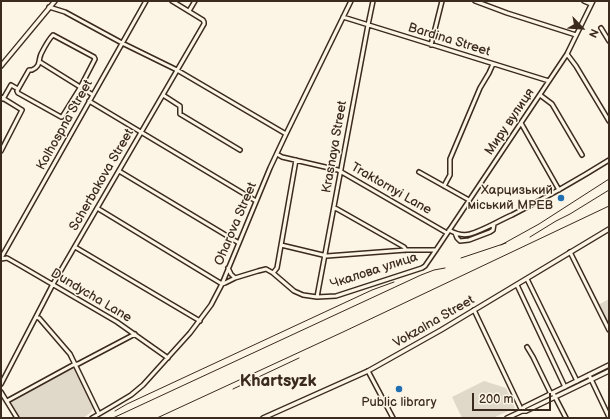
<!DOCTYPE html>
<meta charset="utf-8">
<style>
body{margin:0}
#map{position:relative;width:610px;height:419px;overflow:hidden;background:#fcf5e5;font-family:"Balsamiq Sans",sans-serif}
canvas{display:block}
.frame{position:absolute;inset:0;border:2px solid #3b2a1e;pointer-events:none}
.north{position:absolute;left:562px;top:8px;width:40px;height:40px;-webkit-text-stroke:3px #fcf5e5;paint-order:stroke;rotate:115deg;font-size:11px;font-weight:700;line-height:16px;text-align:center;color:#3b2a1e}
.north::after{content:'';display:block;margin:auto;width:14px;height:18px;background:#3b2a1e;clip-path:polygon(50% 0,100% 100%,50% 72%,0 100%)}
.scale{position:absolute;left:472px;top:393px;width:79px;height:18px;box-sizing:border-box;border:2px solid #3b2a1e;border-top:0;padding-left:5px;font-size:12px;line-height:14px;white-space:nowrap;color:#3b2a1e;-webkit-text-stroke:3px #fcf5e5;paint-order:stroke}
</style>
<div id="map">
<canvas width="610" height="419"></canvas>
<div class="frame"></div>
<div class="north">N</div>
<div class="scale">200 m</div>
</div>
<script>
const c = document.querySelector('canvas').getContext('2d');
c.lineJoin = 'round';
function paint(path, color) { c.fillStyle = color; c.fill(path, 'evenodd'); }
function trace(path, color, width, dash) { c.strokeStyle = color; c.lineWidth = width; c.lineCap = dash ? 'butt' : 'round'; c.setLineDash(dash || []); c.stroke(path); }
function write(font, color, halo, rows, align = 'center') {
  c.font = font + ' "Balsamiq Sans",sans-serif'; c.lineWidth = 3; c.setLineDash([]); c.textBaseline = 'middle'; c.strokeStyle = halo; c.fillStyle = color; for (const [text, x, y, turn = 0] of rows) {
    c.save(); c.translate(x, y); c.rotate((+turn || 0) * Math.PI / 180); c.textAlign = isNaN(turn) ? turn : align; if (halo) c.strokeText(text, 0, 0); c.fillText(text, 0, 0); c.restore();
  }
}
const green = new Path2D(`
 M609 299V326L598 305Z
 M74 368 76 369 94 406C93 411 88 415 83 418H19L10 404 12 400Z
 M484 381 506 388 515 408 493 418H462L452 397Z`);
const minor = new Path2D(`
 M475 1 507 13 576 35
 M584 1 591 4
 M49 7 65 12 122 43 177 70 286 134
 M189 11 195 1
 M343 17 549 81
 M601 28 609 41
 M53 35 94 57 95 59 80 88 62 117H61L18 93 17 91 29 70H32C41 66 38 61 41 54 44 48 48 40 53 35Z
 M431 45 442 1
 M567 54 576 66 609 121
 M40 62 93 95
 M163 95 180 106V114L240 150
 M540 95 552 104 582 155
 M1 97 22 110 1 151
 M3 99 11 85 18 89
 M89 101 256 201
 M521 123 559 190
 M277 154 282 157 338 170 447 233
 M119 171 239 243
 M419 172 469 200
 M444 186 450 175V159L480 88 489 73 493 64
 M97 208 222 284 225 283 235 278
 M334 208 337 209 404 247 406 250
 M449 230C456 234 462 236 470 234 484 230 498 221 512 215 545 198 577 180 609 160
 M455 233 457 238 460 241 469 240 490 232 493 230 494 224
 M281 245 327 256 406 250H436
 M75 247 200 321
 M570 252 609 330
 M1 258 146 1
 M1 259 7 258 21 266 117 322 168 358
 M228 268 231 274 235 278 258 271 266 269 273 273 294 291 303 295 317 297 336 296 422 268 425 266 436 250 567 54 593 1
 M273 273 277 268 296 160
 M527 279 577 381
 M517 285 565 387
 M317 297 368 25 373 1
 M474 310 522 411
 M36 317 39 318 70 354 99 414
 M527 347 533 357 551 394
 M368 371 393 418
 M589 375 609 417
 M1 384 53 284 204 24V22L203 20 172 1
 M1 392 17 418
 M553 393 566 418
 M7 401 73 365 78 364 135 334
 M92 418 111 407 131 395 143 385 190 333 211 305 222 284 270 168 286 134 351 1`);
const major = new Path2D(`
 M1 66 55 1
 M522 411H526L609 371
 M263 418 368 371 441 330 609 229
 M507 418 522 411 524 407 609 365`);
const rail = new Path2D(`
 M530 237 556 221 570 214 609 190
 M501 245 539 224 609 179
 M461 258 506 243
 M233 389 299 358
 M115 411 127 404 372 290 394 282
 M113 418 421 275 434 270 445 268
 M157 418 343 332 609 206`);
const markers = [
 [561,198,4,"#1f6fb2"],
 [399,389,4,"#1f6fb2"]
];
const streetNames = [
 ["Bardina Street",449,40,17],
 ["Миру вулиця",510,122,-56],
 ["Kolhospna Street",65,125,-61],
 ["Krasnaya Street",335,147,-80],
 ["Scherbakova Street",102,180,-60],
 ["Traktornyi Lane",391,189,30],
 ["Oharova Street",236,224,-67],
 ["Чкалова улица",374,271,-18],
 ["Dundycha Lane",91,296,31],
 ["Vokzalna Street",434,322,-30]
];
const poiNames = [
 ["Харцизький",553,191],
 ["міський МРЕВ",553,206],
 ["Public library",399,403,"center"]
];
const districtNames = [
 ["Khartsyzk",278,382]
];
paint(green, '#e0d8c8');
trace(minor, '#3b2a1e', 6);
trace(major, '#3b2a1e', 6);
trace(minor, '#fcf5e5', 3);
trace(major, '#fcf5e5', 3.5);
trace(rail, '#3b2a1e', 1);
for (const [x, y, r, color] of markers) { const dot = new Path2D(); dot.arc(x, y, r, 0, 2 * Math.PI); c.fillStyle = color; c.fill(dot); trace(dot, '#fcf5e5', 1.5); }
write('13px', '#3b2a1e', '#fcf5e5', streetNames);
write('13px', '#3b2a1e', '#fcf5e5', poiNames, 'right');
write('bold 17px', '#3b2a1e', '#fcf5e5', districtNames);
</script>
